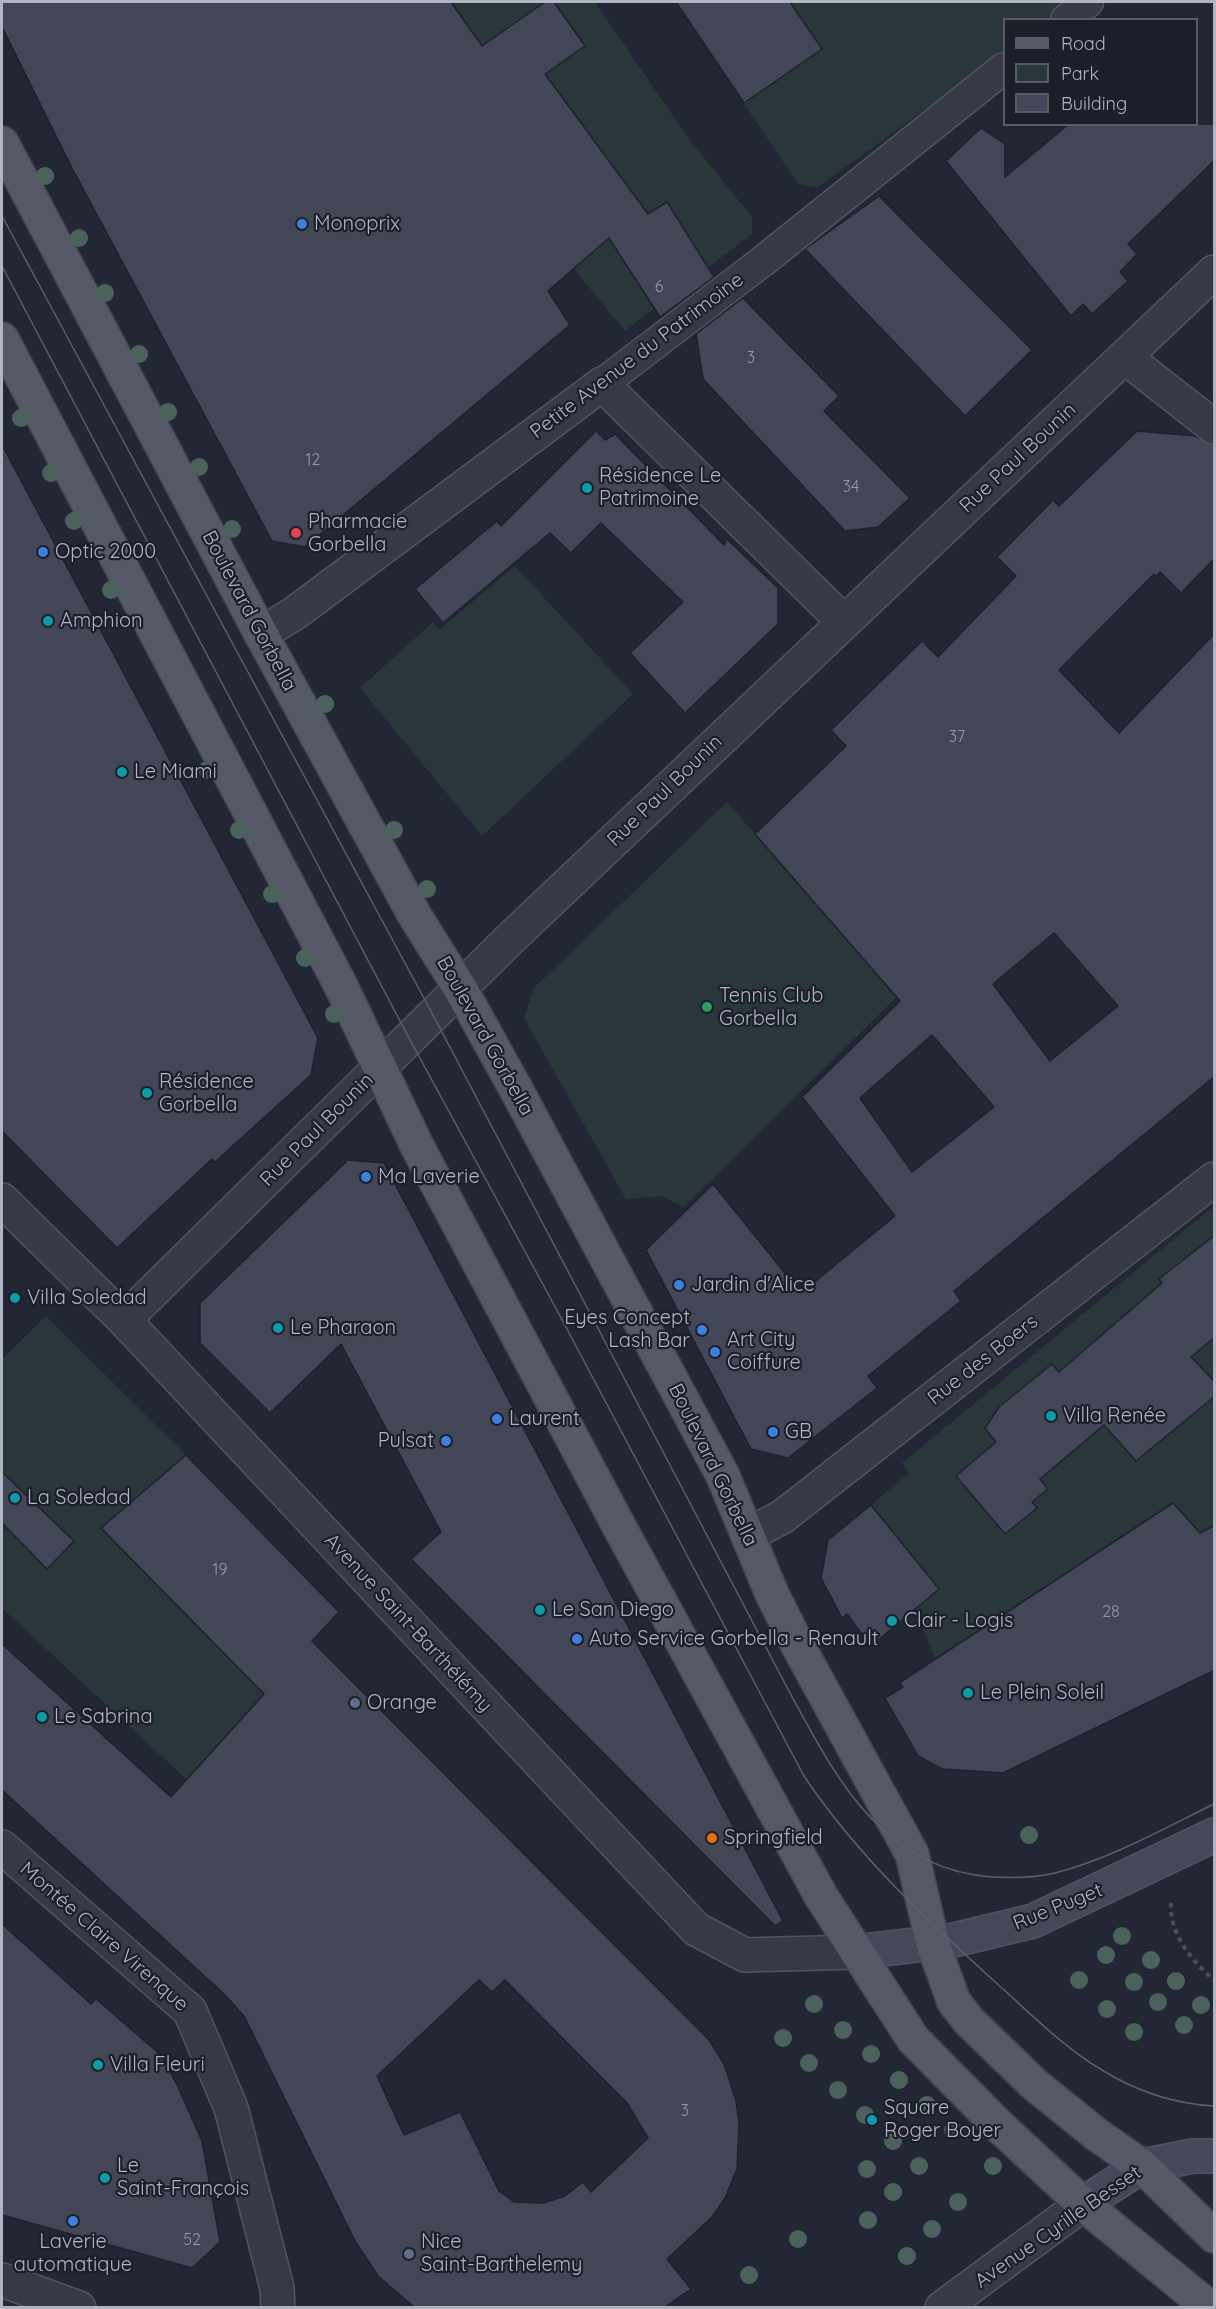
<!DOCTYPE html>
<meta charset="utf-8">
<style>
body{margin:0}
#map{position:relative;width:1216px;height:2309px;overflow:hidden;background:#232735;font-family:Quicksand,sans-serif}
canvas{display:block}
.frame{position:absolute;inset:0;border:3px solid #b1b4c2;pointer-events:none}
.legend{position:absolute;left:1003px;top:18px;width:195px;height:108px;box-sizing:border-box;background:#1c1f2a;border:2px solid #585b67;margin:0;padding:8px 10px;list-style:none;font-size:18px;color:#b1b4c2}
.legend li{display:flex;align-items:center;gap:12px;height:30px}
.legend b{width:30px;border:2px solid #585b67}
</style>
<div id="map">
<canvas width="1216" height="2309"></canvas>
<div class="frame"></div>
<ul class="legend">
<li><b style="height:8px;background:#555866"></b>Road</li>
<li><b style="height:16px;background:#29363a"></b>Park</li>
<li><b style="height:16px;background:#424656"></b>Building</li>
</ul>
</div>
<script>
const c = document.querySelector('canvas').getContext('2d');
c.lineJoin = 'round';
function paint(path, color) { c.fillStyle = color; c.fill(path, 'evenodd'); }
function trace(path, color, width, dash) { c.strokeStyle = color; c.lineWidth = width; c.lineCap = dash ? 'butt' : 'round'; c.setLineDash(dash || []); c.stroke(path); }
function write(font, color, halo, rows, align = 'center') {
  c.font = font + ' Quicksand,sans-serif'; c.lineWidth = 4.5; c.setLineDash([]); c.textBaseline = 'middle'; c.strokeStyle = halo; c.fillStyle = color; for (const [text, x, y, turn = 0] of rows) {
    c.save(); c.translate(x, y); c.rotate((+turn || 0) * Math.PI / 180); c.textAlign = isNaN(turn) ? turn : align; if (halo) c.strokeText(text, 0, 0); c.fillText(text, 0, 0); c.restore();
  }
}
const green = new Path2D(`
 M288 2H595L688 138 752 217V234L625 331 542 230 364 121Z
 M676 2H1068L1045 19 1004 20V52L817 188 798 184Z
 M515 566 633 694 482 836 360 688 433 622 439 630Z
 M727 802 897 997 684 1207 661 1196 626 1199 524 1018 534 988Z
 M1214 1206V1571L1173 1503 938 1665 871 1505 909 1473 902 1463Z
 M46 1316 186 1455 101 1528 264 1694 187 1780 2 1608V1359Z`);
const building = new Path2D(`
 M2 2H451L482 46 545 2H554L585 46 545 74 648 214 667 202 714 277 660 317 609 238 548 291 570 325 305 547 272 541 73 170 2 27Z
 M676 2H790L822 49 744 103Z
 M1069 124H1215V160L1128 244 1137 254 1120 272 1128 281 1092 314 1083 304 1071 316 946 161 981 128 1005 144V177Z
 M879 196 1032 350 965 416 805 249Z
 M743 298 839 396 824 411 910 498 878 527 845 531 703 379 696 334Z
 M596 431 605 440 615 434 724 545 727 539 778 588V624L685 713 630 653 683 602 601 523 571 553 550 533 443 623 415 589 497 521 501 526Z
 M1137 431 1195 436 1215 445V558L1181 593 1160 572 1156 577 1154 574 1059 670 1119 733 1215 633V1076L954 1291 961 1301 868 1376 877 1388 788 1458 751 1449 646 1250 713 1184 801 1293 895 1216 802 1097 900 1001 755 834 846 746 831 730 922 641 938 657 1016 576 997 557 1053 500 1059 506ZM1054 933 1118 1006 1050 1061 993 984ZM932 1035 994 1107 912 1172 860 1098Z
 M2 445 318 1038 311 1075 215 1162 212 1159 117 1248 2 1131Z
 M348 1160 384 1163 783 1921 775 1926 411 1559 441 1532 341 1344 270 1413 200 1343V1303Z
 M1215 1235V1337L1191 1357 1215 1382V1396L1136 1461 1104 1425 1040 1479 1048 1489 1032 1502 1037 1508 1005 1534 956 1476 996 1442 985 1428 999 1407 1052 1364 1059 1372 1162 1283 1159 1279Z
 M186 1455 339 1612 312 1641 710 2041 724 2064 736 2101 739 2123 737 2169 725 2198 712 2217 667 2259 691 2289 665 2307H414L378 2276 355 2241 244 2016 224 1994 2 1790V1644L171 1797 264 1694 101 1528ZM479 1980 492 1992 505 1980 627 2103 648 2138 591 2192 583 2182 565 2196 543 2203 514 2202 499 2191 460 2112 404 2135 377 2076Z
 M2 1472 74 1541 47 1569 2 1523Z
 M1173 1503 1200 1533 1215 1525V1670L1003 1773 942 1769 918 1756 885 1698 903 1687 899 1683Z
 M871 1505 939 1589 871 1646 847 1614 842 1618 821 1578 828 1540Z
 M2 1924 91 2004 96 1999 162 2056 178 2087 202 2141 220 2242 192 2268 2 2215Z`);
const path = new Path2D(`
 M1171 1903C1169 1934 1192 1961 1214 1980`);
const service = new Path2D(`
 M1066 20 1088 2
 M602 384 763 261 1004 68`);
const minor = new Path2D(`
 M1126 358 1214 427
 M261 634 295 613 602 384 843 621
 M2 1200 124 1320 696 1929 745 1955 856 1952
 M124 1320 510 939 1214 272
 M748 1535 782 1517 1214 1179
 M2 1847 190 2011 231 2108 277 2288 278 2308`);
const tertiary = new Path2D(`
 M2 2280 79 2308
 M942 2308 1083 2204`);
const secondary = new Path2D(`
 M856 1952 950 1941 1033 1921 1214 1835
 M1083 2204 1142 2166 1193 2156H1214`);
const primary = new Path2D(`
 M2 143 261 634 415 916 460 988 517 1091 723 1476 772 1594 797 1644 912 1854 933 1944 954 2002 969 2021 1034 2084 1096 2134 1142 2166 1214 2236
 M2 339 341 986 417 1146 621 1530 821 1896 913 2039 997 2124 1083 2204 1210 2308`);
const tram = new Path2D(`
 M2 216 433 1015 790 1693C836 1778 883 1870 992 1877 1012 1878 1035 1878 1055 1873 1110 1859 1163 1829 1214 1804
 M2 266 409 1038 559 1314 804 1776C858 1857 931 1924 1003 1989 1034 2017 1066 2049 1102 2070 1136 2091 1175 2104 1214 2106`);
const trees = [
 [45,176],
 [79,238],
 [105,293],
 [139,354],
 [168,412],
 [21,418],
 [199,467],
 [51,473],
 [74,521],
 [232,529],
 [111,590],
 [325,704],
 [207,770],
 [239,830],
 [394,830],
 [427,889],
 [272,894],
 [305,958],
 [334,1014],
 [1029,1835],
 [1122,1936],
 [1106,1955],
 [1151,1960],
 [1079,1980],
 [1176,1981],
 [1134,1982],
 [1158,2002],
 [814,2004],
 [1201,2005],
 [1107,2009],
 [1184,2025],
 [843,2030],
 [1134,2032],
 [783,2038],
 [871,2054],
 [809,2063],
 [899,2080],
 [838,2090],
 [927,2105],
 [865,2115],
 [953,2130],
 [893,2141],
 [919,2166],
 [993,2166],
 [867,2169],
 [893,2192],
 [958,2202],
 [868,2220],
 [932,2229],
 [798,2239],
 [907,2256],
 [749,2275]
];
const markers = [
 [302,224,6,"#3f7fe0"],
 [587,488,6,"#0f9aa8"],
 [296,533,6,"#e0444e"],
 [43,552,6,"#3f7fe0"],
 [48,621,6,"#0f9aa8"],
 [122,772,6,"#0f9aa8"],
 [707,1007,6,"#2e9e5b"],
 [147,1093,6,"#0f9aa8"],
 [366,1177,6,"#3f7fe0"],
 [679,1285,6,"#3f7fe0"],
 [15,1298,6,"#0f9aa8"],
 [278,1328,6,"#0f9aa8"],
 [702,1330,6,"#3f7fe0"],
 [715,1352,6,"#3f7fe0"],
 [1051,1416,6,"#0f9aa8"],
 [497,1419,6,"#3f7fe0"],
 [773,1432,6,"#3f7fe0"],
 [446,1441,6,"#3f7fe0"],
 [15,1498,6,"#0f9aa8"],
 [540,1610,6,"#0f9aa8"],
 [892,1621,6,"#0f9aa8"],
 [577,1639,6,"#3f7fe0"],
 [968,1693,6,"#0f9aa8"],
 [355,1703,6,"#5c6f8a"],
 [42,1717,6,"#0f9aa8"],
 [712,1838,6,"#e8710a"],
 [98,2065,6,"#0f9aa8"],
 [872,2120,6,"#0f9aa8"],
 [105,2178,6,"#0f9aa8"],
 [73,2221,6,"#3f7fe0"],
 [409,2254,6,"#5c6f8a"]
];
const numberNames = [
 ["6",659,287],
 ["3",751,358],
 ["12",313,460],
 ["34",851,487],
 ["37",957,737],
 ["19",220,1570],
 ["28",1111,1612],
 ["3",685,2111],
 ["52",192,2240]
];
const poiNames = [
 ["Monoprix",314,224],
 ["Résidence Le",599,476],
 ["Patrimoine",599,499],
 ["Pharmacie",308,522],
 ["Gorbella",308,545],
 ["Optic 2000",55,552],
 ["Amphion",60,621],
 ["Le Miami",134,772],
 ["Tennis Club",719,996],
 ["Gorbella",719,1019],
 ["Résidence",159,1082],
 ["Gorbella",159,1105],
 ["Ma Laverie",378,1177],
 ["Jardin d'Alice",691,1285],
 ["Villa Soledad",27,1298],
 ["Eyes Concept",690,1318,"right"],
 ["Lash Bar",690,1341,"right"],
 ["Le Pharaon",290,1328],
 ["Art City",727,1340],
 ["Coiffure",727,1363],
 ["Villa Renée",1063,1416],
 ["Laurent",509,1419],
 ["GB",785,1432],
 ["Pulsat",434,1441,"right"],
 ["La Soledad",27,1498],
 ["Le San Diego",552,1610],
 ["Clair - Logis",904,1621],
 ["Auto Service Gorbella - Renault",589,1639],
 ["Le Plein Soleil",980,1693],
 ["Orange",367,1703],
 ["Le Sabrina",54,1717],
 ["Springfield",724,1838],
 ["Villa Fleuri",110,2065],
 ["Square",884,2108],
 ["Roger Boyer",884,2131],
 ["Le",117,2166],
 ["Saint-François",117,2189],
 ["Laverie",73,2242,"center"],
 ["automatique",73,2265,"center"],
 ["Nice",421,2242],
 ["Saint-Barthelemy",421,2265]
];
const streetNames = [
 ["Petite Avenue du Patrimoine",637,356,-37],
 ["Rue Paul Bounin",1018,458,-43],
 ["Boulevard Gorbella",249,611,62],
 ["Rue Paul Bounin",665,791,-44],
 ["Boulevard Gorbella",485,1036,61],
 ["Rue Paul Bounin",317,1130,-45],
 ["Rue des Boers",983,1360,-38],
 ["Boulevard Gorbella",713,1465,64],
 ["Avenue Saint-Barthélémy",408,1623,47],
 ["Rue Puget",1058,1907,-22],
 ["Montée Claire Virenque",104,1937,41],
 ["Avenue Cyrille Besset",1058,2227,-35]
];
paint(green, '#29363a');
paint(building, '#424656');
trace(building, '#1e212d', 1.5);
trace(service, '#515461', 33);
trace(minor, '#515461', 36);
trace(tertiary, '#515461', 36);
trace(secondary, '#515461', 36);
trace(primary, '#40434f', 36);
trace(path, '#475258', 4, [4.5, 4.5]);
trace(service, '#373946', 30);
trace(minor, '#373946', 33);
trace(tertiary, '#373946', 33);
trace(secondary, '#454858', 33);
trace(primary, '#555866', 33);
trace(tram, '#5b5f6e', 1.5);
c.fillStyle = '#4b615c';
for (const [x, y] of trees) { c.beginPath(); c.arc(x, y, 9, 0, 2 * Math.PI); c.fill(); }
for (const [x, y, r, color] of markers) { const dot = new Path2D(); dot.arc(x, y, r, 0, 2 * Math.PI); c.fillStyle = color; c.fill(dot); trace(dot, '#1c1f2a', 2); }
write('16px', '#9598a7', null, numberNames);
write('20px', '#b1b4c2', '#1c1f2a', poiNames, 'left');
write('20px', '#b1b4c2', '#1c1f2a', streetNames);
</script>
